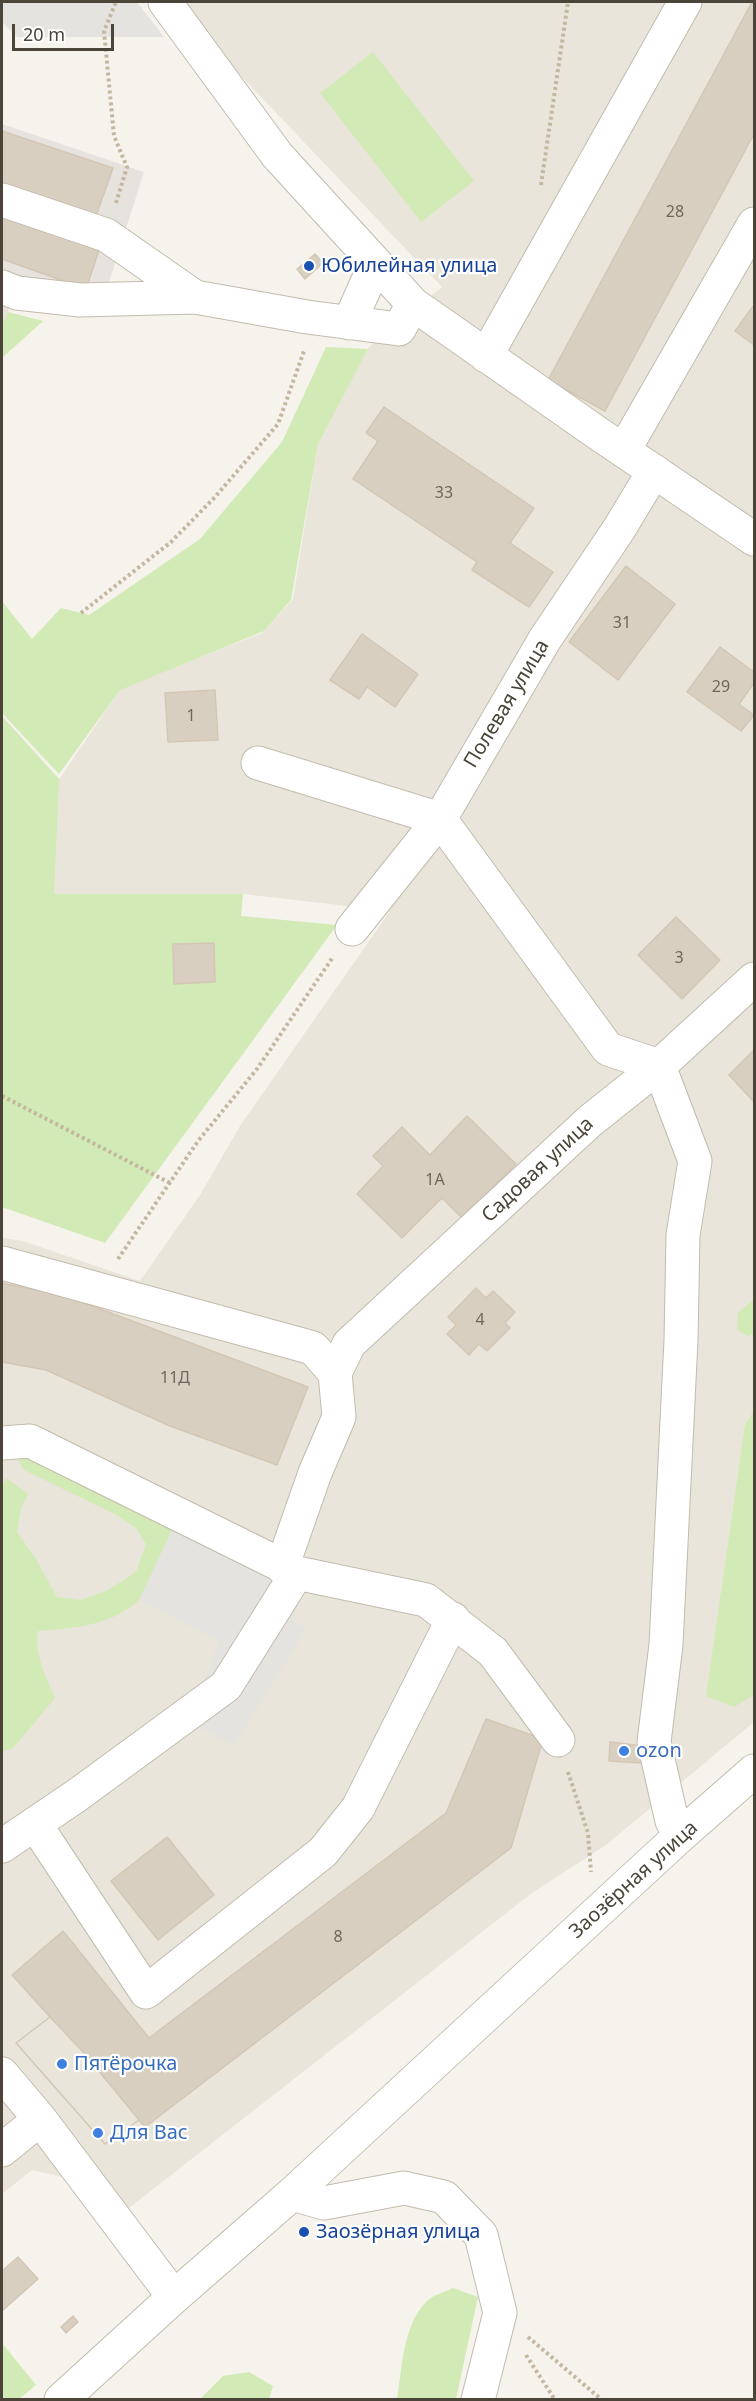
<!DOCTYPE html>
<html>
<head>
<meta charset="utf-8">
<style>
  body { margin:0 }
  #map { position:relative; width:756px; height:2401px; overflow:hidden; background:#f6f3ec; font-family:"Noto Sans",sans-serif }
  canvas { display:block }
  .frame { position:absolute; inset:0; border:3px solid #4b4439; pointer-events:none }
  .scale { position:absolute; left:12px; top:24px; width:102px; height:27px; box-sizing:border-box; border:3px solid #4b4439; border-top:0; padding-left:8px; font-size:18px; line-height:21px; white-space:nowrap; color:#4b4439; -webkit-text-stroke:4px #fff; paint-order:stroke }
</style>
</head>
<body>
<div id="map">
<canvas width="756" height="2401"></canvas>
<div class="frame"></div>
<div class="scale">20 m</div>
</div>
<script>
const ctx = document.querySelector('canvas').getContext('2d');
ctx.lineJoin = 'round';
function fill(path, color) { ctx.fillStyle = color; ctx.fill(path, 'evenodd'); }
function trace(path, color, width, dash) { ctx.strokeStyle = color; ctx.lineWidth = width; ctx.lineCap = dash ? 'butt' : 'round'; ctx.setLineDash(dash || []); ctx.stroke(path); }
function label(font, color, halo, rows, align = 'center') {
  ctx.font = font + ' "Noto Sans",sans-serif'; ctx.lineWidth = 4.5; ctx.setLineDash([]); ctx.textBaseline = 'middle'; ctx.strokeStyle = halo; ctx.fillStyle = color; for (const [text, x, y, turn = 0] of rows) {
    ctx.save(); ctx.translate(x, y); ctx.rotate((+turn || 0) * Math.PI / 180); ctx.textAlign = isNaN(turn) ? turn : align; if (halo) ctx.strokeText(text, 0, 0); ctx.fillText(text, 0, 0); ctx.restore();
  }
}
const residential = new Path2D(`
  M175,2H754V1722L606,1845L532,1893L120,2215L91,2184L32,2170L2,2194V1238L23,1241L140,1281L200,1195L240,1126L390,911L243,894H53L58,781L121,688L262,633L293,599L318,443L368,348L442,287L198,31Z`);
const industrial = new Path2D(`
  M2,124L144,172L99,313L11,304L2,329Z`);
const green = new Path2D(`
  M373,52L474,181L421,222L320,93Z
  M8,312L43,321L2,358V326Z
  M326,347L368,349L318,444L291,600L264,631L120,690L59,774L2,713V601L32,639L61,608L89,615L200,539L282,442Z
  M2,716L59,779L54,894H243L241,916L337,925L105,1243L2,1207Z
  M754,1299V1334L748,1336L737,1330L738,1313Z
  M754,1410V1695L734,1707L706,1696L745,1425Z
  M24,1453L173,1526C167,1540 146,1593 138,1601C111,1626 73,1628 38,1631C34,1654 46,1677 55,1698L13,1748L2,1752V1486L6,1478L28,1494L21,1508L17,1532L36,1559L57,1597L80,1600L108,1590L136,1572L146,1544L136,1528L116,1515L24,1470L17,1458Z
  M453,2288L478,2297L456,2399H397C402,2369 403,2324 427,2301C433,2295 445,2292 453,2288Z
  M2,2343L36,2385L19,2399H2Z
  M249,2372L273,2386L269,2399H200L223,2376Z`);
const parking = new Path2D(`
  M2,2H137L164,37H17L2,22Z
  M180,1513L306,1586L291,1620L306,1629L234,1746L176,1714L203,1683L219,1641L139,1600Z`);
const building = new Path2D(`
  M752,2H754V134L605,411L548,380Z
  M2,131L113,168L96,216L2,184Z
  M2,213L100,247L86,289L2,259Z
  M315,254L323,263L305,279L297,269Z
  M754,305V345L735,331Z
  M384,407L534,508L510,543L553,572L529,607L472,570L477,562L353,479L378,441L366,433Z
  M626,566L675,604L618,680L569,642Z
  M362,634L418,674L395,707L367,687L359,699L330,680Z
  M720,647L754,672V683L739,704L754,715L741,731L687,692Z
  M215,690L218,740L168,742L165,693Z
  M676,917L720,960L682,999L638,955Z
  M214,943L215,982L174,984L173,944Z
  M754,1050V1102L729,1075Z
  M467,1116L516,1164L462,1218L442,1198L402,1238L357,1194L383,1166L373,1156L402,1127L430,1155Z
  M2,1283L63,1295L308,1387L277,1465L170,1426L46,1370L2,1362Z
  M476,1288L486,1298L493,1291L515,1312L505,1323L510,1328L487,1351L479,1344L469,1355L447,1334L456,1325L448,1317Z
  M486,1719L543,1739L511,1848L145,2127L139,2120L105,2144L16,2043L50,2017L12,1975L63,1931L149,2038L446,1813Z
  M610,1742L643,1746L642,1763L609,1761Z
  M167,1837L214,1895L158,1940L111,1881Z
  M50,2017L84,2053L139,2120L105,2144L16,2043Z
  M18,2257L38,2279L2,2311V2271Z
  M73,2316L78,2322L66,2333L61,2327Z`);
const path = new Path2D(`
  M541,185L568,2
  M116,203L127,167L114,136L104,31L116,2
  M81,613L171,542L215,497L278,424L304,351
  M2,1096L170,1183
  M118,1259L198,1141L257,1069L333,957
  M568,1772L588,1833L591,1872
  M528,2337L602,2400
  M526,2355L555,2400`);
const minor = new Path2D(`
  M165,2L277,155L413,304L596,432L754,539
  M2,200L106,235L195,297
  M2,287L17,293L80,300L195,297L307,317L399,329L413,304
  M349,323L375,265
  M486,356L685,2
  M624,450L754,224
  M258,763L440,819L608,1049L659,1066L695,1161L683,1235L681,1340L666,1645L654,1742L672,1821L681,1835
  M352,929L440,819L545,639L619,529L654,471
  M2,1263L313,1348L335,1373L339,1417L315,1473L282,1567
  M335,1373L349,1344L590,1121L659,1066L754,979
  M2,1443L30,1441L297,1573
  M35,1824L146,1992L323,1852L358,1808L453,1619
  M2,1846L76,1796L226,1686L297,1573L426,1600L493,1652L558,1740
  M2,2074L40,2119L174,2297
  M2,2150L40,2119
  M292,2194L324,2203L404,2188L444,2197L481,2235L500,2313L478,2400
  M61,2400L174,2297L292,2194L681,1835L754,1771`);
const markers = [
  [309,266,6,"#1a4fb4"],
  [624,1751,6,"#3f7fe0"],
  [62,2064,6,"#3f7fe0"],
  [98,2133,6,"#3f7fe0"],
  [304,2232,6,"#1a4fb4"]
];
const numberNames = [
  ["28",675,212],
  ["33",444,493],
  ["31",622,623],
  ["29",721,687],
  ["1",191,716],
  ["3",679,958],
  ["1А",435,1180],
  ["4",480,1320],
  ["11Д",175,1378],
  ["8",338,1937]
];
const transitNames = [
  ["Юбилейная улица",321,266],
  ["Заозёрная улица",316,2232]
];
const streetNames = [
  ["Полевая улица",507,704,-59],
  ["Садовая улица",538,1170,-43],
  ["Заозёрная улица",634,1880,-42]
];
const shopNames = [
  ["ozon",636,1751],
  ["Пятёрочка",74,2064],
  ["Для Вас",110,2133]
];
fill(residential, '#eae5da');
fill(industrial, '#e6e2dd');
fill(green, '#d2eab5');
fill(parking, '#e5e3e0');
fill(building, '#d8cfc1');
trace(building, '#d3c7b4', 1.5);
trace(minor, '#c2bbae', 35);
trace(path, '#c4b79f', 4, [3, 3]);
trace(minor, '#fff', 33);
for (const [x, y, r, color] of markers) { const dot = new Path2D(); dot.arc(x, y, r, 0, 2 * Math.PI); ctx.fillStyle = color; ctx.fill(dot); trace(dot, '#fff', 2); }
label('16px', '#6e675b', null, numberNames);
label('20px', '#164399', '#fff', transitNames, 'left');
label('20px', '#4b4439', '#fff', streetNames);
label('20px', '#366cbe', '#fff', shopNames, 'left');
</script>
</body>
</html>
